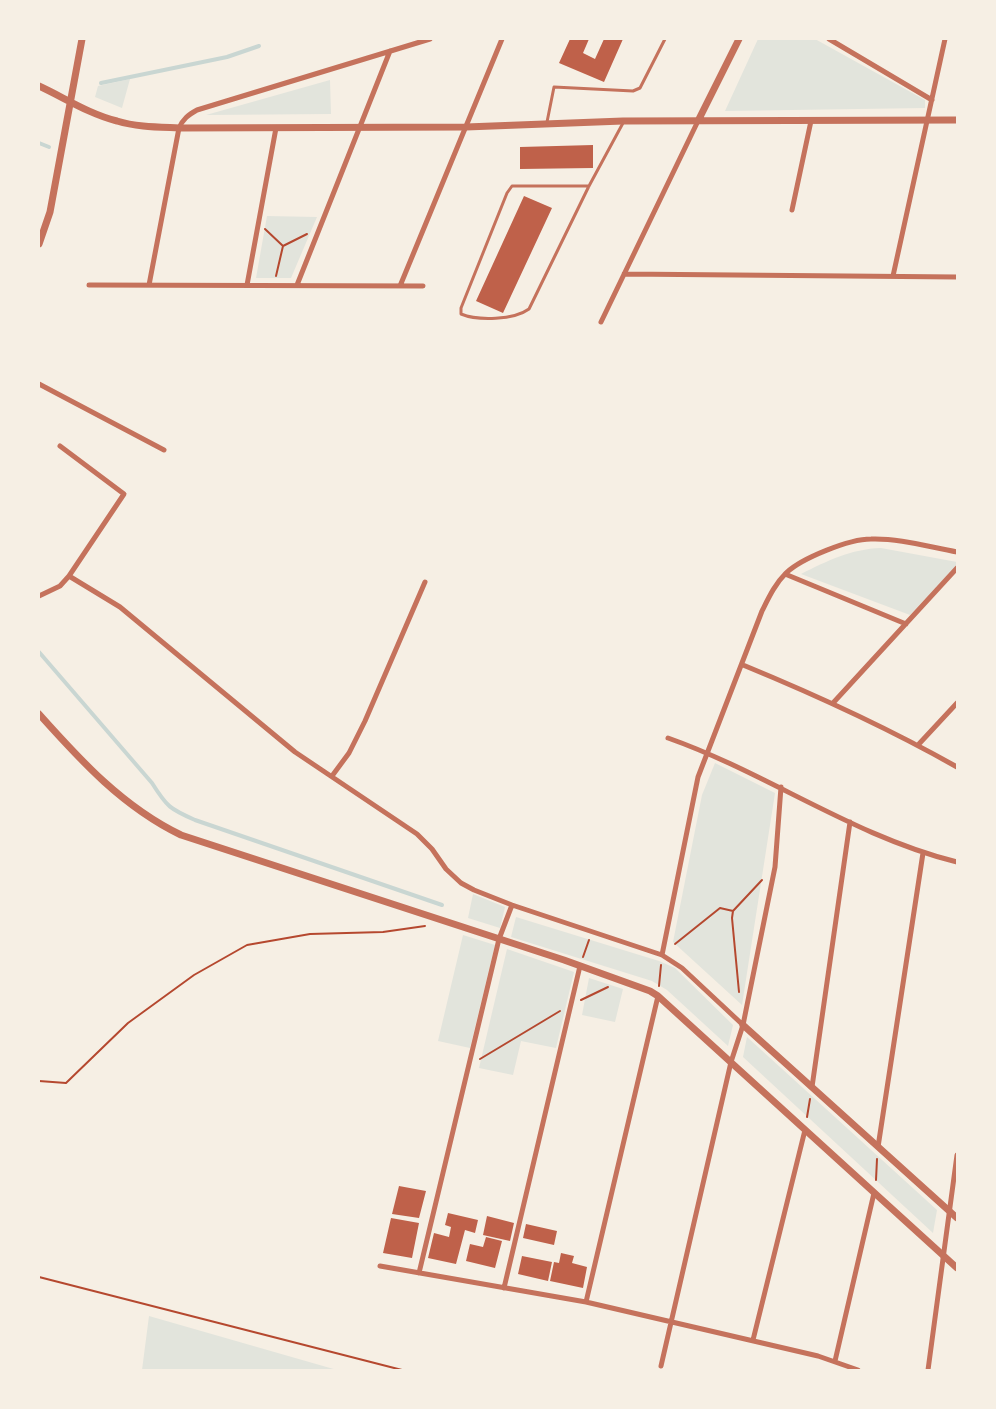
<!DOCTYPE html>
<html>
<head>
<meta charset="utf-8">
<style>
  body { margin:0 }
  #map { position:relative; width:996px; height:1409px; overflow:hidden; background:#f6efe4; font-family:"Open Sans",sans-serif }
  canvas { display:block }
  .frame { position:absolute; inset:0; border:40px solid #f6efe4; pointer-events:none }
</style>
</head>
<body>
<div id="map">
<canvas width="996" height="1409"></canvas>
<div class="frame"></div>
</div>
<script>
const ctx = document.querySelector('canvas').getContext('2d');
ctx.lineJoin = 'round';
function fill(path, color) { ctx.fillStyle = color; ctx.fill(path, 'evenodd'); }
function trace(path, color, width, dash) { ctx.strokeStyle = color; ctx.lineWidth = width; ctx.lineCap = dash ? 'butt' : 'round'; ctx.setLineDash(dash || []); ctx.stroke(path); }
const green = new Path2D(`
  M758,39H815L925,100V108L725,111Z
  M130,79L122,108L95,97L98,86Z
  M330,80L331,114L206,115Z
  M267,216L317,217L291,278H256Z
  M881,548L957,562V565L910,615L801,574C827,561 851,549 881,548Z
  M715,763L775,793L742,1005L673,942L702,795Z
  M473,894L505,907L500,928L468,918Z
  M516,917L659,961L675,968L733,1025L728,1046L667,990L652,981L511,937Z
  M463,935L495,945L470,1048L438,1041Z
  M507,949L574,972L556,1048L521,1041L513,1075L479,1068Z
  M589,978L623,989L615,1022L582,1015Z
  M747,1037L937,1210L933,1233L743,1057Z
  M149,1316L337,1370H142Z`);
const stream = new Path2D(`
  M101,83L227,57L259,46
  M39,143L49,147
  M39,652L152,783C167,807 170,809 195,820L442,905`);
const building = new Path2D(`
  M570,39H589L583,53L595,59L604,39H623L604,82L559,63Z
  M593,145V168L520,169V147Z
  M524,196L552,208L503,313L476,301Z
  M399,1186L426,1191L419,1218L392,1214Z
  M448,1213L478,1220L475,1233L465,1230L456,1264L428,1258L434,1233L449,1237L451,1227L445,1225Z
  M487,1216L514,1223L510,1241L483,1235Z
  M391,1218L419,1223L412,1258L383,1253Z
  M526,1224L557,1231L554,1245L523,1238Z
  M486,1237L502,1241L495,1268L466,1261L470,1244L483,1247Z
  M561,1253L574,1256L572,1263L587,1267L583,1288L550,1281L554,1262L559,1263Z
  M522,1256L552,1262L548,1281L518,1274Z`);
const path = new Path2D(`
  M265,229L283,246
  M276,276L283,246L307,234
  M733,911L732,918L739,992
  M675,944L720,908L733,911L762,880
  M583,957L589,940
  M659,986L661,965
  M581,1000L608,987
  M480,1059L560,1011
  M39,1081L66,1083L128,1023L194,975L247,945L310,934L383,932L425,926
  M807,1117L810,1099
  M876,1180L877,1159
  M39,1277L402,1370`);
const service = new Path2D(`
  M547,122L554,87L633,91L640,88L665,39
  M589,186H512L507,193L461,308V314C478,321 514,320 529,309L589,186L623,123`);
const minor = new Path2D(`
  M829,39L932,100
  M792,210L811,121
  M624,274L957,277
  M893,276L945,39
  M89,285L423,286
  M149,285L179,128C183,119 188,115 197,110L430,39
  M247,285L276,128
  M297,285L390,51
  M400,286L502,39
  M601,322L698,121
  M39,384L164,450
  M785,574L906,624
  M69,576L120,607L295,752L417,834L432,849L446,869L461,883L474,890L512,905L662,955L682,968L743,1025
  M39,596L60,586L69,576L124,494L60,446
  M743,665C816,695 888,728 957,767
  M833,703L957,568
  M668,738C767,773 855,837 957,862
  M918,745L957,703
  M332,776L349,753L365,721L425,582
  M662,955L698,777L762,611C769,597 775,584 786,573C802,558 849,539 871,539C899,538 929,547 957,552
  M812,1087L850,822
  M878,1147L923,853
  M380,1266L586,1302L818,1356L858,1370
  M419,1273L499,939L512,905
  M504,1288L580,966
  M586,1302L658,996
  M753,1340L805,1130
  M835,1361L874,1193
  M661,1366L731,1062L743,1025L775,867L781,787
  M928,1370L957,1155`);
const tertiary = new Path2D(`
  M39,86C65,98 89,114 117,121C137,127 158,127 179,128L466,127L623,121L957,120
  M698,121L739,39
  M39,244L50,212L82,39
  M39,714C81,761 123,807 181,835L564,960L650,991L658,996L957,1268
  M743,1025L957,1218`);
fill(green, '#e2e4dc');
trace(stream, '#c9d6d2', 4);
fill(building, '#bf614a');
trace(path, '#b5482f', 2);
trace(service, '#c5725c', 3);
trace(minor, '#c5725c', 5);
trace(tertiary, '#c5725c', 7);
</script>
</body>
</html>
